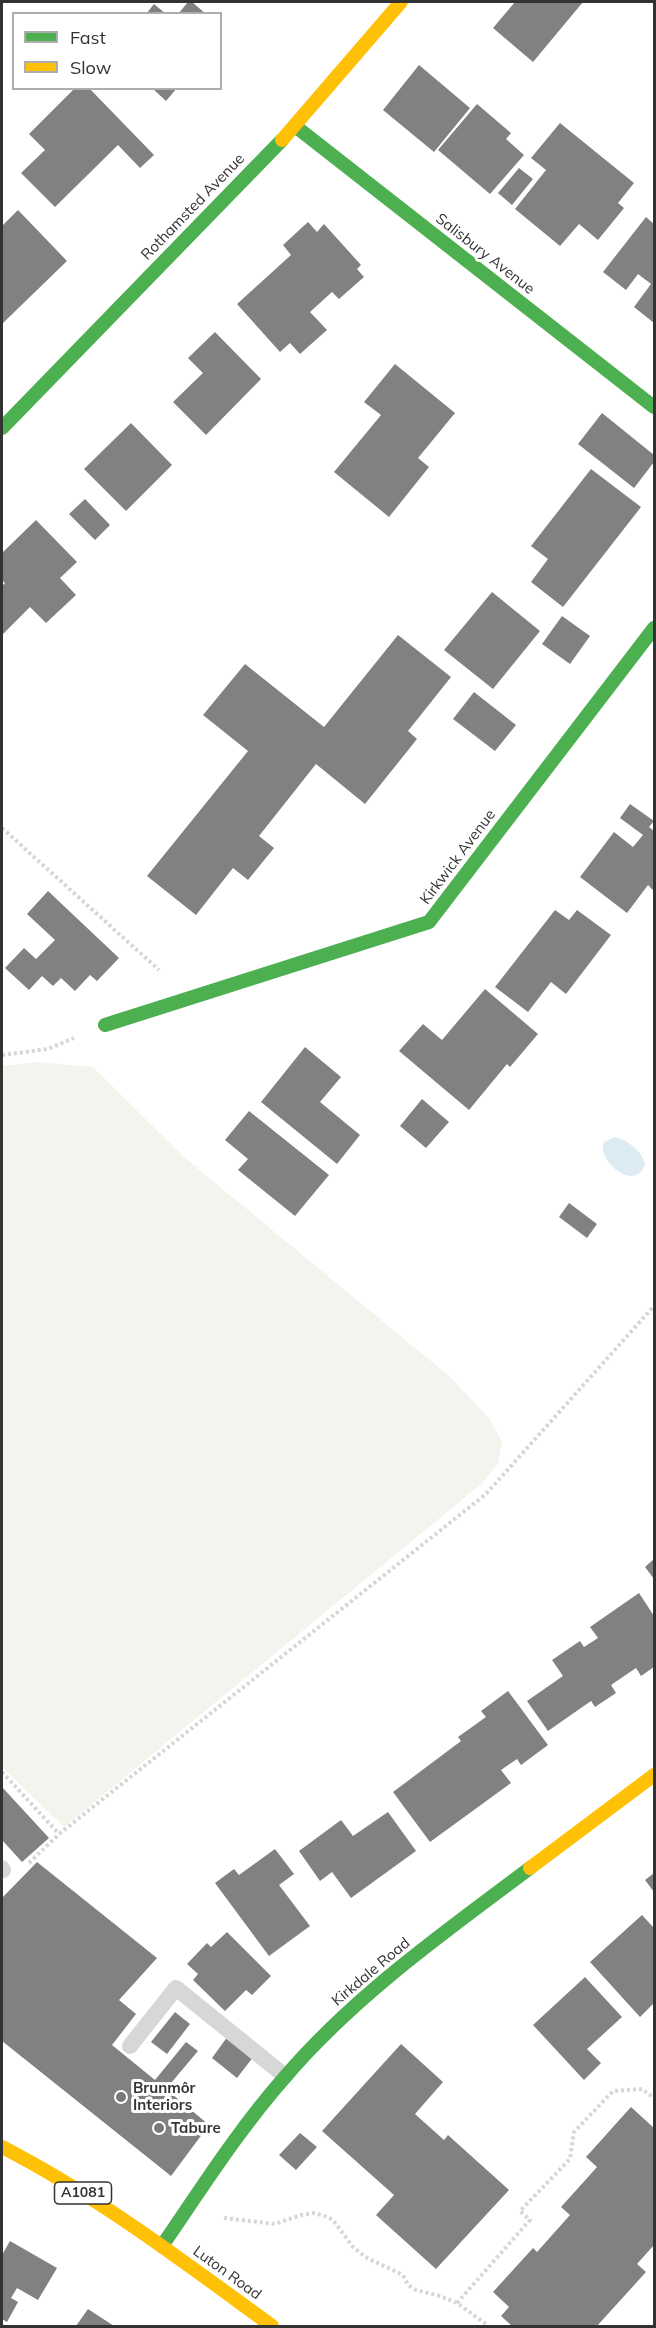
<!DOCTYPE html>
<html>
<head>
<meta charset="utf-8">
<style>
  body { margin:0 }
  #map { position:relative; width:656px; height:2328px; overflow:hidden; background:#fff; font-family:Mulish,sans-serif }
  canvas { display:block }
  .frame { position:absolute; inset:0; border:3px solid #333; pointer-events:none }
  .legend { position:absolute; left:12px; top:12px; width:210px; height:78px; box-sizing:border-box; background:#fff; border:2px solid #adadad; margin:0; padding:8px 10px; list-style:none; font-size:18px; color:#333 }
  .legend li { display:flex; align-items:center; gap:12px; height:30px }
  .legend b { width:30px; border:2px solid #adadad }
</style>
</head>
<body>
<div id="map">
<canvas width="656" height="2328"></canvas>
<div class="frame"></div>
<ul class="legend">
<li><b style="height:8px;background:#4caf50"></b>Fast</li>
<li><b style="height:8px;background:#ffc107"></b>Slow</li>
</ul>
</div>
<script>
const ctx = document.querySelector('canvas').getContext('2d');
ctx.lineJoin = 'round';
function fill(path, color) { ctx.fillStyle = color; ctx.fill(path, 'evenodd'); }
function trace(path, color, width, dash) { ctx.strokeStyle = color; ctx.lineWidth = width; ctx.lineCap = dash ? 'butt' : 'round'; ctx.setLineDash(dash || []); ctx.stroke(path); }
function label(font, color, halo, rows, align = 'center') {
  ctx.font = font + ' Mulish,sans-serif'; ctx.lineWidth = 6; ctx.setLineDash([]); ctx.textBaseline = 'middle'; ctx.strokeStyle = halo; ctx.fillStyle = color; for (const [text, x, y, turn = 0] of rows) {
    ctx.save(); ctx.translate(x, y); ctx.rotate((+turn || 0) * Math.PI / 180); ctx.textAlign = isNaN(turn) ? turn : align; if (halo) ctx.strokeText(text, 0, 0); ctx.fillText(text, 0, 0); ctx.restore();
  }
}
const green = new Path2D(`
  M36,1062L93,1067L185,1158L449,1376L490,1419L502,1442L498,1464L480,1485L64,1827L2,1767V1066Z`);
const water = new Path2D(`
  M615,1137C628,1140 643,1152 645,1165C635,1193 596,1161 604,1142Z`);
const building = new Path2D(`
  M188,2H192L206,14H178Z
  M515,2H583L533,62L493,28Z
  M154,4L166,14H146Z
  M419,65L470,108L434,152L383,110Z
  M75,88H89L154,155L140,168L118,145L55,207L21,173L45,150L29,134Z
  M152,88H177L166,101Z
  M477,104L511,133L506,139L524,155L490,194L438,150Z
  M560,123L634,183L618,203L624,208L598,240L579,224L560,246L515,209L546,170L531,158Z
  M519,168L533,179L512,205L498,193Z
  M18,210L67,261L3,323L2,226Z
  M646,217L654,224V323L634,307L651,284L638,274L626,290L603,272Z
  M308,222L317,232L324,224L361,265L357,269L364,277L339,299L332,292L310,312L327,330L300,354L290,343L280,352L237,304L291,255L283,245Z
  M215,332L261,379L206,435L173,402L203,373L188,358Z
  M395,364L455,413L418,458L429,467L389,517L334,472L381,415L364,402Z
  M602,413L654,455V462L634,488L578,444Z
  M131,423L172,465L126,511L84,469Z
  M591,469L641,507L563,607L531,582L548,559L531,546Z
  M85,499L110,525L95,540L69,514Z
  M36,520L77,562L60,578L76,595L46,623L30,607L3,634L2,632V586L5,583L2,580V553Z
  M492,592L540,631L493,689L444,650Z
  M562,616L590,636L570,664L542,644Z
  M398,635L451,677L408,731L417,739L365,804L316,764L259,836L274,848L248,880L233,868L196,915L147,876L248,751L203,715L245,664L324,727Z
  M474,692L516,725L495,751L453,719Z
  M630,804L654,821L649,827L654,831V891L648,885L627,913L580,877L614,832L633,847L643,835L620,818Z
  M48,891L119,958L97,981L90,975L75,991L61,978L53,986L42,976L29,990L5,968L24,948L36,959L55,940L27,914Z
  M555,910L569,920L577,910L611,935L566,994L551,982L528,1012L495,987Z
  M485,989L538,1034L510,1067L507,1064L469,1110L399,1051L423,1024L442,1040Z
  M305,1047L341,1077L320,1102L360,1135L337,1164L261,1102Z
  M422,1099L449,1122L426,1148L400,1126Z
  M249,1111L329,1175L295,1216L238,1170L248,1159L225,1140Z
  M569,1203L597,1224L587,1238L559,1217Z
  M654,1559V1579L645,1567Z
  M639,1593L654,1616V1667L641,1676L636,1668L611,1685L616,1693L595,1707L591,1701L548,1731L527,1701L563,1676L552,1660L580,1641L584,1647L598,1638L590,1627Z
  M508,1691L548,1745L521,1765L517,1759L501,1770L511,1783L430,1842L393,1792L461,1741L458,1737L486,1717L481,1711Z
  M2,1787L49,1838L22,1862L2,1840Z
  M388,1812L416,1851L351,1898L332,1872L320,1881L299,1851L341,1820L353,1836Z
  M275,1849L294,1874L279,1885L310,1926L269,1956L215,1883L234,1869L239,1875Z
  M37,1862L157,1958L119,2000L136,2014L112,2045L155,2080L186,2042L198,2051L166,2089L209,2125L171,2176L2,2041V1898Z
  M654,1873V1892L645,1880Z
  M642,1915L654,1928V2003L640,2017L590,1962Z
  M227,1932L271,1976L252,1995L246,1990L225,2011L193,1980L198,1974L187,1964L207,1943L211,1947Z
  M585,1977L622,2017L587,2049L601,2063L584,2080L533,2025Z
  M175,2012L190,2024L167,2054L151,2042Z
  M228,2036L254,2056L237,2078L212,2058Z
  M401,2044L443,2082L415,2114L444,2140L448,2135L509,2190L436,2269L376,2215L394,2195L322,2131Z
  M631,2107L654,2128V2245L637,2264L646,2272L597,2326H512L501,2316L509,2307L493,2292L533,2248L537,2252L570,2215L561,2207L597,2167L586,2157Z
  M300,2133L317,2147L296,2170L279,2155Z
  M10,2241L57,2268L38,2300L17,2288L11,2298L18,2302L7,2322L2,2319V2255Z
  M88,2309L114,2326H76Z`);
const path = new Path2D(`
  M2,828L159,970
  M2,1055L48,1049L74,1038
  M2,1772L59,1834
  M29,1863L59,1834L486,1494L654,1306
  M224,2218L275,2224L301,2215L314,2213L325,2216L333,2220L353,2247L367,2258L403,2275L408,2285L416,2290L440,2296L457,2303L489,2326
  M457,2303L530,2220L520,2211L570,2159L574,2132L613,2091L642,2089L654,2098`);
const lane = new Path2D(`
  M2,1868L3,1870
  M130,2046L176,1988L285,2076`);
const fast = new Path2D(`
  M295,126L654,407
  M2,428L282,140
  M105,1025L429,922L654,628
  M162,2246C201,2189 239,2129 285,2077C355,1995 445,1932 530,1868`);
const slow = new Path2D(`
  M282,140L401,2
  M530,1868L654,1775
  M2,2147C99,2197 184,2262 272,2326`);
const markers = [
  [121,2097,6,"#7a7a7a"],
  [159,2128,6,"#7a7a7a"]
];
const shields = [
  [83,2193,57]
];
const shieldNames = [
  ["A1081",83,2193]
];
const streetNames = [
  ["Rothamsted Avenue",193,207,-46],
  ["Salisbury Avenue",485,254,38],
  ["Kirkwick Avenue",458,857,-53],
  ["Kirkdale Road",371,1972,-40],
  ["Luton Road",227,2273,36]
];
const poiNames = [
  ["Brunmôr",133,2088],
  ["Interiors",133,2105],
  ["Tabure",171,2128]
];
fill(green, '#f1f5ed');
fill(water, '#ddebf3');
fill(building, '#818181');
trace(path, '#d6d6d6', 4, [3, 3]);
trace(lane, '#d7d7d7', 16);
trace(fast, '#4caf50', 14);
trace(slow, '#ffc107', 14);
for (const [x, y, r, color] of markers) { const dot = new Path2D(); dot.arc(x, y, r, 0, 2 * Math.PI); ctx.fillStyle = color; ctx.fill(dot); trace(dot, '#fff', 2); }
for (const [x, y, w] of shields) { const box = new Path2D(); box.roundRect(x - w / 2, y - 11, w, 22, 4.5); ctx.fillStyle = '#fff'; ctx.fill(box); trace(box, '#333', 1.5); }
label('bold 14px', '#333', null, shieldNames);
label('15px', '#333', '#fff', streetNames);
label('bold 15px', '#333', '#fff', poiNames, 'left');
</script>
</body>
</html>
